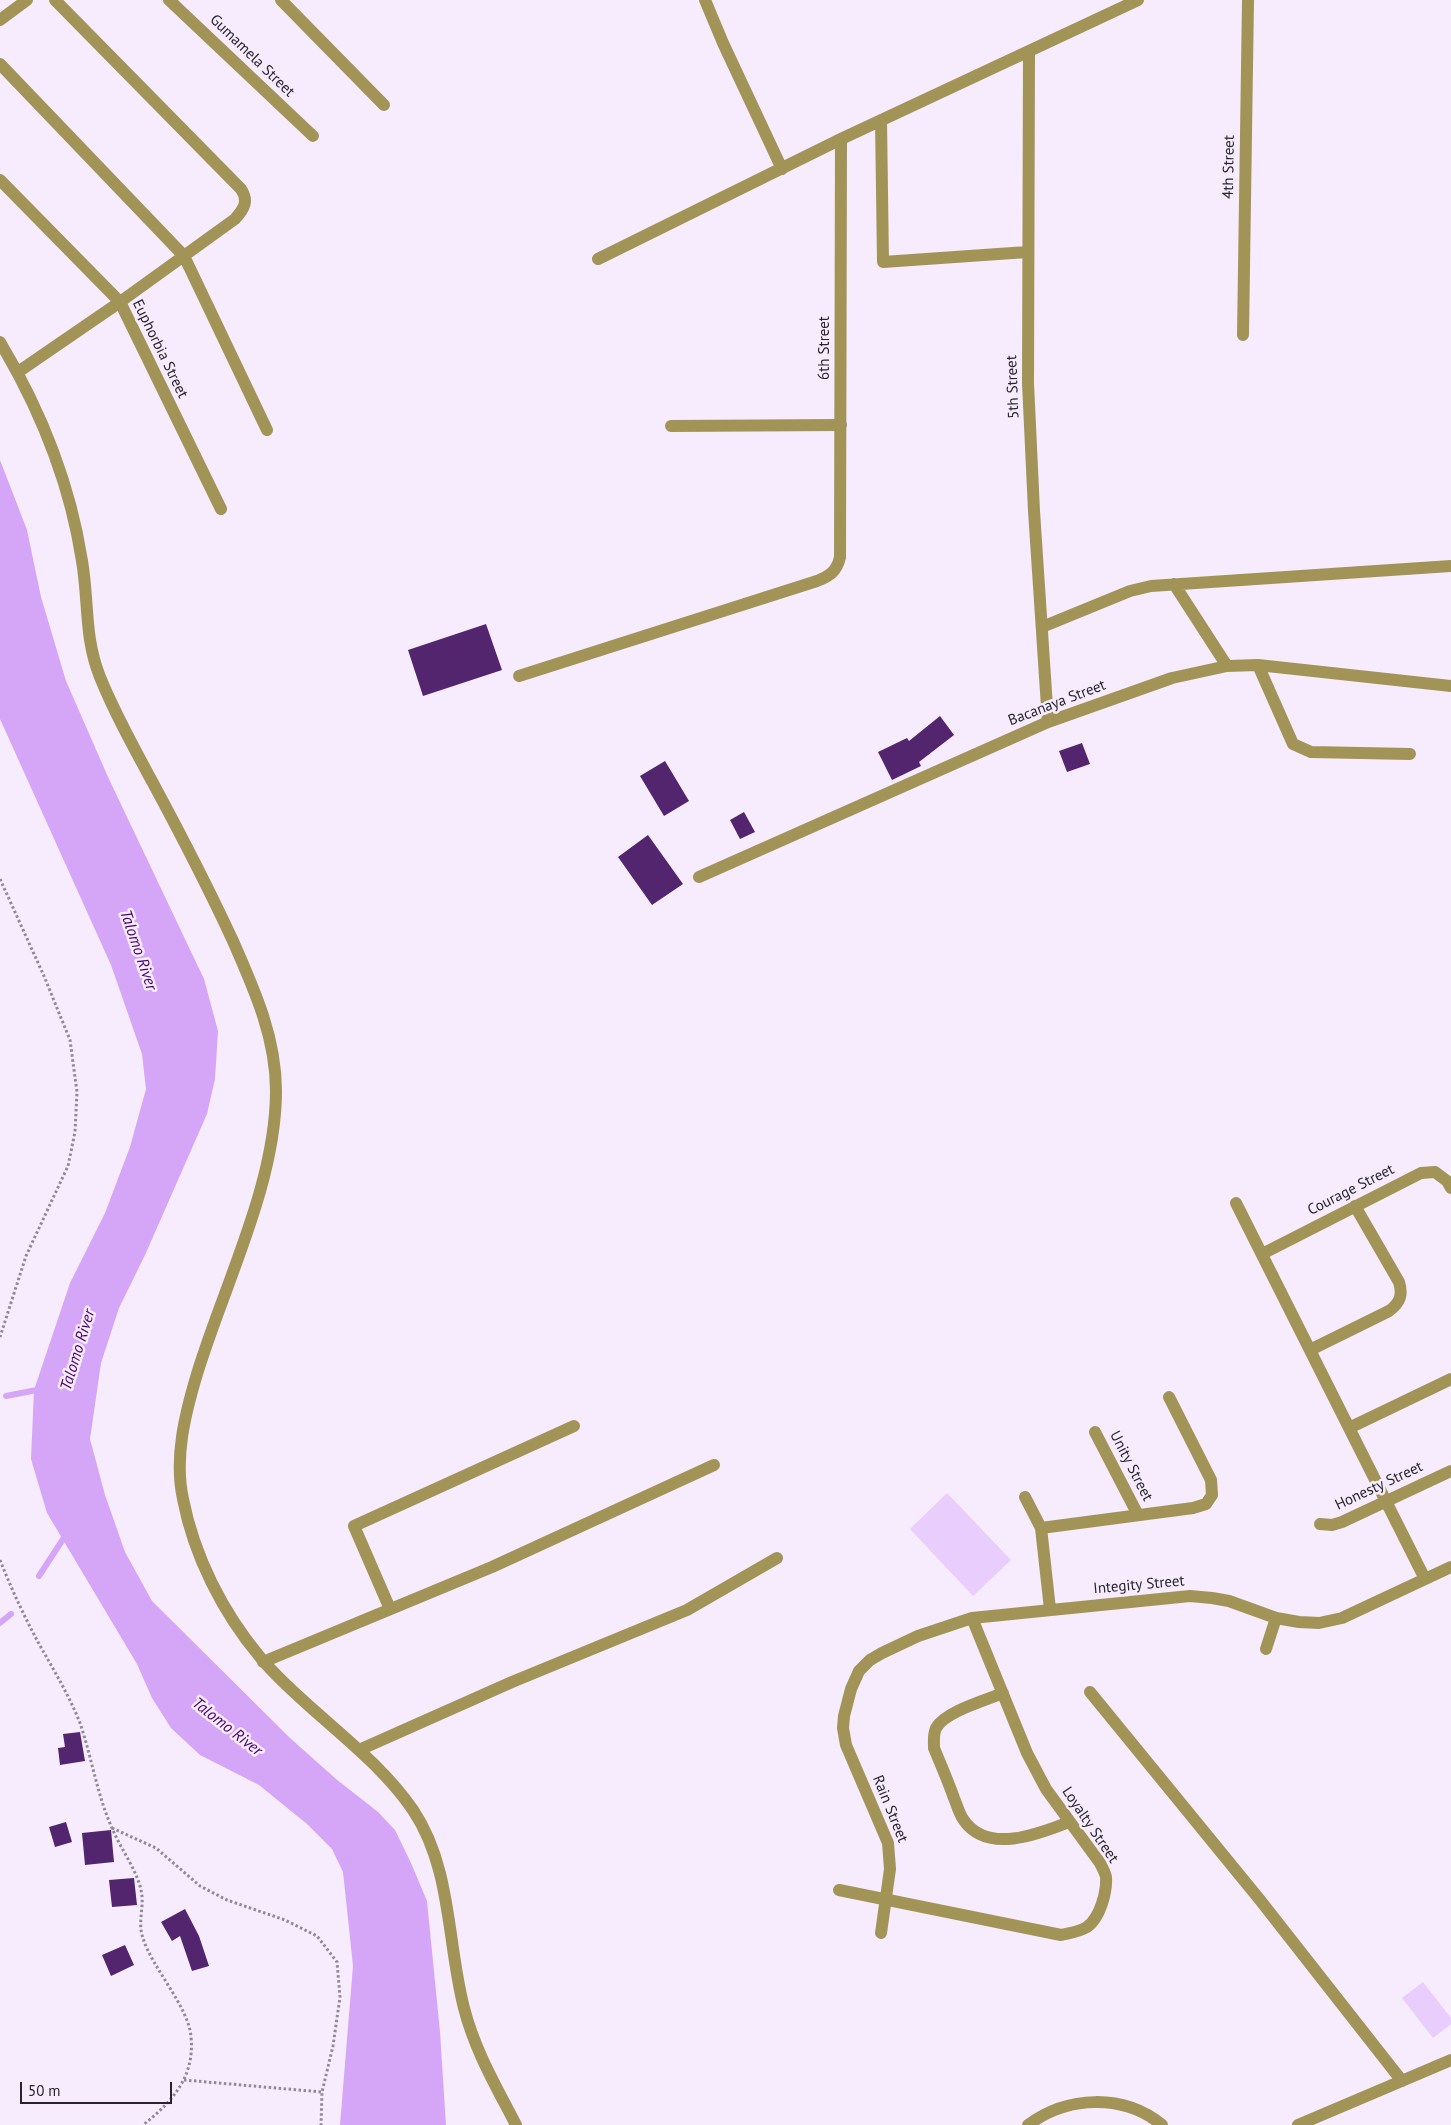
<!DOCTYPE html>
<html>
<head>
<meta charset="utf-8">
<style>
  body { margin:0 }
  #map { position:relative; width:1451px; height:2125px; overflow:hidden; background:#f6ecfe; font-family:"PT Sans",sans-serif }
  canvas { display:block }
  .scale { position:absolute; left:20px; top:2082px; width:152px; height:22px; box-sizing:border-box; border:2px solid #29242c; border-top:0; padding-left:6px; font-size:15px; line-height:18px; white-space:nowrap; color:#29242c; -webkit-text-stroke:4px #f6ecfe; paint-order:stroke }
</style>
</head>
<body>
<div id="map">
<canvas width="1451" height="2125"></canvas>
<div class="scale">50 m</div>
</div>
<script>
const ctx = document.querySelector('canvas').getContext('2d');
ctx.lineJoin = 'round';
function fill(path, color) { ctx.fillStyle = color; ctx.fill(path, 'evenodd'); }
function trace(path, color, width, dash) { ctx.strokeStyle = color; ctx.lineWidth = width; ctx.lineCap = dash ? 'butt' : 'round'; ctx.setLineDash(dash || []); ctx.stroke(path); }
function label(font, color, halo, rows, align = 'center') {
  ctx.font = font + ' "PT Sans",sans-serif'; ctx.lineWidth = 5; ctx.setLineDash([]); ctx.textBaseline = 'middle'; ctx.strokeStyle = halo; ctx.fillStyle = color; for (const [text, x, y, turn = 0] of rows) {
    ctx.save(); ctx.translate(x, y); ctx.rotate((+turn || 0) * Math.PI / 180); ctx.textAlign = isNaN(turn) ? turn : align; if (halo) ctx.strokeText(text, 0, 0); ctx.fillText(text, 0, 0); ctx.restore();
  }
}
const green = new Path2D(`
  M947,1493L1011,1560L973,1596L910,1529Z
  M1423,1982L1451,2018V2024L1433,2038L1402,1998Z`);
const water = new Path2D(`
  M0,460L27,530L41,597L66,681L108,777L204,979L218,1031L215,1079L207,1114L145,1255L119,1308L101,1363L90,1439L105,1495L125,1552L152,1601L290,1738L336,1779L378,1812L395,1830L411,1863L427,1901L440,2032L446,2125H340L353,1966L343,1872L332,1849L307,1824L259,1785L200,1755L171,1728L152,1698L137,1664L47,1513L31,1459L34,1390L70,1283L105,1213L130,1147L146,1089L142,1054L111,965L0,719Z`);
const stream = new Path2D(`
  M6,1396L42,1389
  M39,1576L67,1533
  M0,1623L11,1614`);
const building = new Path2D(`
  M486,624L502,670L423,696L408,650Z
  M940,716L954,735L919,762L921,766L892,780L878,752L907,738L909,741Z
  M1082,743L1090,764L1067,772L1059,751Z
  M665,761L689,801L664,816L640,776Z
  M744,812L755,832L740,839L730,820Z
  M648,835L683,884L652,905L618,857Z
  M80,1732L85,1761L60,1765L58,1748L65,1747L63,1734Z
  M66,1822L72,1842L55,1847L49,1827Z
  M111,1830L114,1862L85,1865L82,1833Z
  M134,1878L137,1905L112,1907L109,1880Z
  M185,1909L199,1936L209,1966L192,1971L180,1936L172,1941L161,1922Z
  M125,1945L134,1965L111,1976L102,1955Z`);
const path = new Path2D(`
  M0,879L44,976L70,1040L77,1092L75,1132L68,1166L26,1256L0,1337
  M0,1560C11,1588 24,1616 38,1642C53,1669 69,1695 80,1723C92,1758 97,1795 112,1828C120,1848 137,1870 141,1890C145,1906 137,1922 143,1938C152,1968 189,2007 191,2037C195,2077 172,2102 143,2125
  M112,1828L156,1848L200,1886L227,1900L285,1920L317,1936L337,1962L340,1997L333,2046L322,2092L321,2125
  M184,2080L322,2092`);
const lane = new Path2D(`
  M671,426L841,425
  M519,676L817,581C830,576 837,571 840,557`);
const street = new Path2D(`
  M169,0L313,136
  M281,0L384,105
  M705,0L723,43L782,169
  M0,20L27,0
  M1029,51L1028,383L1034,511L1048,722
  M0,64L184,256L267,430
  M881,120L883,262L1027,252
  M0,180L120,302L221,509
  M598,259L841,139L1138,0
  M1243,335L1248,0
  M0,342C40,409 70,483 82,561C89,602 84,637 100,677C115,714 134,748 153,783C181,835 208,887 233,941C254,989 276,1037 276,1091C276,1184 224,1285 197,1374C185,1414 174,1458 183,1499C194,1556 223,1613 260,1657C276,1677 297,1695 316,1712C350,1742 387,1772 413,1810C452,1868 447,1943 464,2008C475,2051 496,2086 516,2125
  M18,372L120,302L235,219C244,209 249,201 241,189L55,0
  M840,557L841,139
  M1174,584L1227,666
  M1042,627L1130,591L1151,586L1451,566
  M1258,665L1293,744L1311,752L1410,754
  M699,877L1048,722L1172,678L1227,666L1258,665L1451,686
  M1236,1203L1425,1579
  M1262,1254L1421,1173L1435,1172L1447,1181L1451,1188
  M1310,1350L1389,1311C1400,1303 1403,1295 1399,1282L1355,1206
  M1349,1428L1451,1379
  M1095,1432L1138,1515
  M1025,1497L1041,1528L1050,1609
  M1320,1524L1332,1525L1342,1522L1451,1471
  M1041,1528L1193,1508L1206,1504L1212,1495L1211,1480L1169,1397
  M390,1609L354,1526L574,1426
  M1266,1649L1276,1618
  M263,1662L492,1567L714,1465
  M1090,1692L1260,1900L1402,2081
  M1003,1693C986,1700 944,1712 936,1728C933,1735 934,1741 934,1748C941,1765 948,1781 954,1798C957,1805 959,1813 963,1819C986,1855 1039,1834 1069,1822
  M359,1750L512,1682L687,1610L777,1558
  M839,1890L1061,1935C1070,1933 1079,1932 1087,1927C1100,1918 1107,1892 1106,1877C1105,1872 1102,1867 1100,1863L1046,1789L1027,1753L972,1618
  M881,1933L890,1869L888,1843L846,1745L843,1728L844,1716L851,1689L859,1671L870,1660L882,1653L918,1636L972,1618L1190,1596L1212,1598L1229,1601L1276,1618L1299,1622L1319,1623L1342,1618L1451,1567
  M1028,2125C1067,2096 1123,2093 1162,2125
  M1298,2125L1451,2060`);
const streetNames = [
  ["Gumamela Street",252,56,44],
  ["4th Street",1229,167,-89],
  ["6th Street",825,348,-90],
  ["Euphorbia Street",160,349,64],
  ["5th Street",1013,387,-92],
  ["Bacanaya Street",1057,703,-21],
  ["Courage Street",1351,1190,-27],
  ["Unity Street",1131,1466,63],
  ["Honesty Street",1379,1486,-25],
  ["Integity Street",1139,1585,-5],
  ["Rain Street",890,1809,68],
  ["Loyalty Street",1090,1825,56]
];
const waterNames = [
  ["Talomo River",138,950,71],
  ["Talomo River",78,1350,-73],
  ["Talomo River",227,1727,38]
];
fill(green, '#e8cdfd');
fill(water, '#d5a5f8');
trace(stream, '#d5a5f8', 6);
fill(building, '#52256e');
trace(path, '#918997', 3, [2.5, 2.5]);
trace(lane, '#a29456', 12);
trace(street, '#a29456', 12);
label('15px', '#29242c', '#f6ecfe', streetNames);
label('italic 16px', '#49026a', '#f6ecfe', waterNames);
</script>
</body>
</html>
